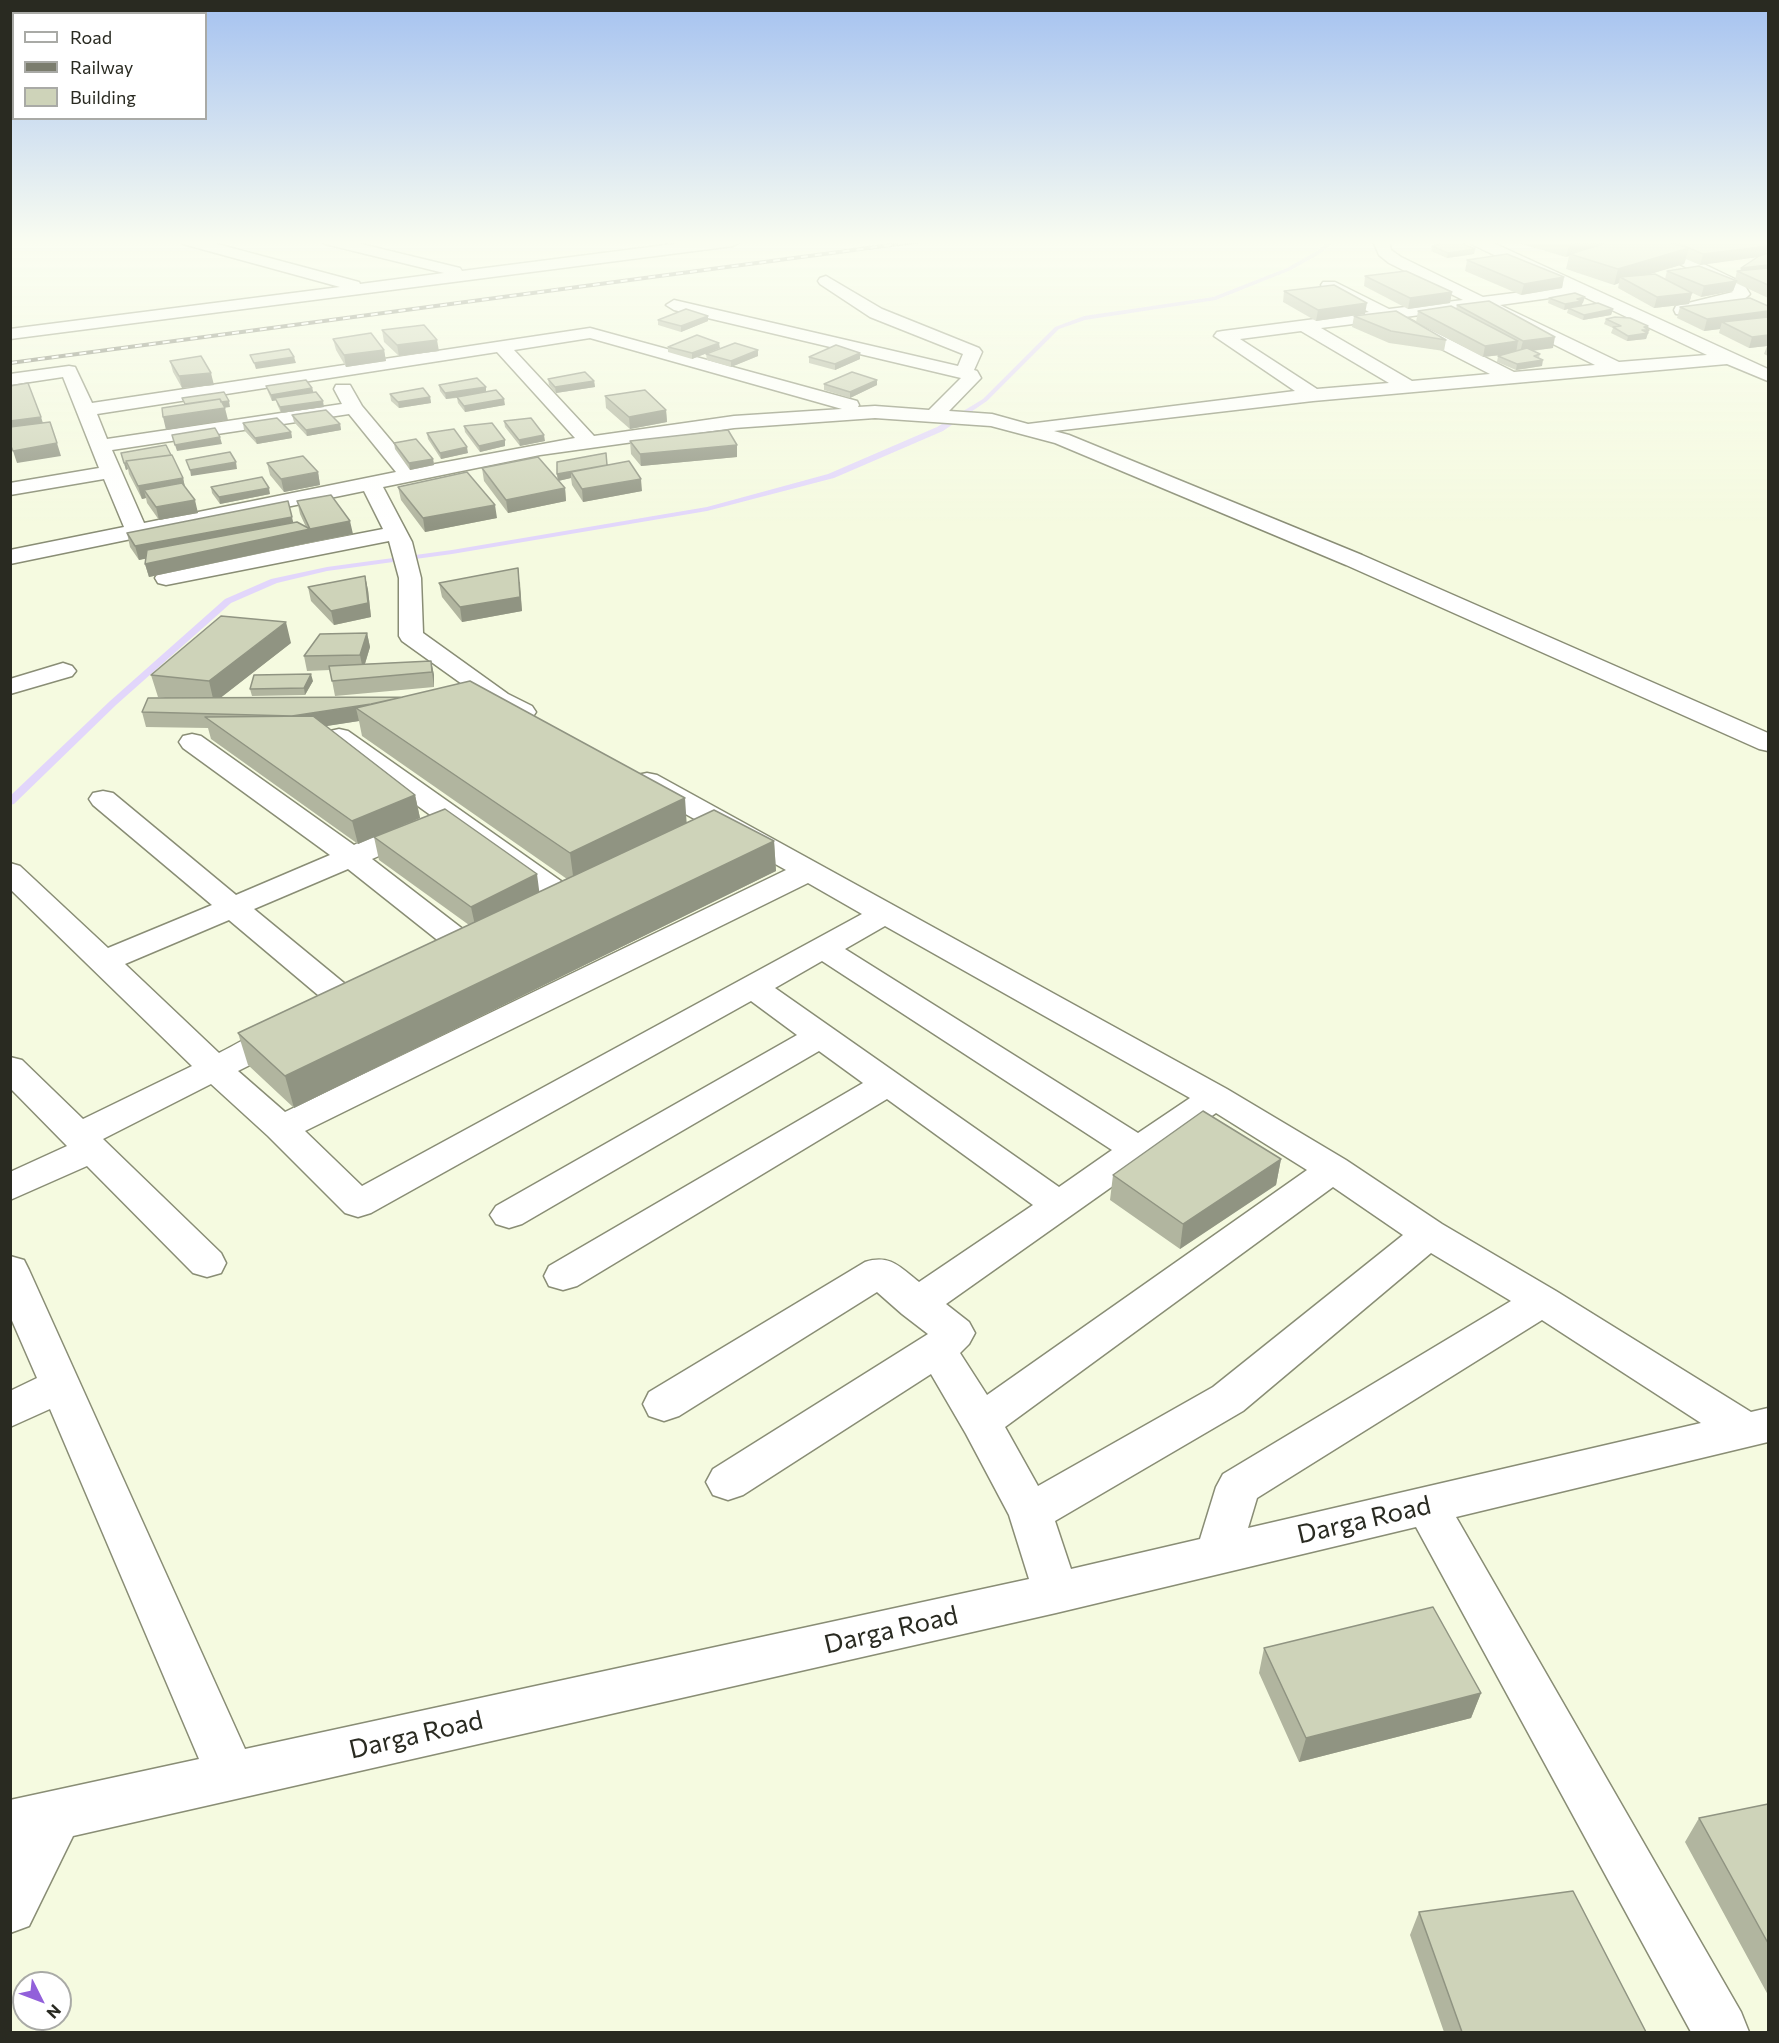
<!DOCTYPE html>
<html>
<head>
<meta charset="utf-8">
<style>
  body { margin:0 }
  #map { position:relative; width:1779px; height:2043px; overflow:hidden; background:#f5fae0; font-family:Commissioner,sans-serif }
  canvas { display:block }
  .frame { position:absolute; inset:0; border:12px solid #292a21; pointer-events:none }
  .legend { position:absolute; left:12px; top:12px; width:195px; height:108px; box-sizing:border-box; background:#fff; border:2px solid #a9aaa6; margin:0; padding:8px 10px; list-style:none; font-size:18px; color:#292a21 }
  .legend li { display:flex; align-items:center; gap:12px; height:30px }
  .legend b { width:30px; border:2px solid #a9aaa6 }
  .north { position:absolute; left:12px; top:1971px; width:60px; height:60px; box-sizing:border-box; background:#fff; border:2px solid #a9aaa6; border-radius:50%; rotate:132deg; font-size:16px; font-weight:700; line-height:24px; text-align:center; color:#292a21 }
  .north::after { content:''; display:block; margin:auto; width:21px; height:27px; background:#9260da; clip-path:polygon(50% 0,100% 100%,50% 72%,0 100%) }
</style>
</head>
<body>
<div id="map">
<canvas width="1779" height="2043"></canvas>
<div class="frame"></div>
<ul class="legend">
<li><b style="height:8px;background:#fff"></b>Road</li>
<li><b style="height:8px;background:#7b7d6e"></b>Railway</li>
<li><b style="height:16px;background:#ced3b9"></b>Building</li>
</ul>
<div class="north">N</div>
</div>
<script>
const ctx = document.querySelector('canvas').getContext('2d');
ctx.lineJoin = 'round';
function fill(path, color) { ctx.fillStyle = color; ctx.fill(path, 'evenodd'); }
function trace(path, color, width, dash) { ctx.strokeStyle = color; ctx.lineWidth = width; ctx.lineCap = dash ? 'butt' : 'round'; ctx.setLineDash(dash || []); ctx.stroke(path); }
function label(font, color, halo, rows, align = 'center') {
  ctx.font = font + ' Commissioner,sans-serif'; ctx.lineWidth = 4.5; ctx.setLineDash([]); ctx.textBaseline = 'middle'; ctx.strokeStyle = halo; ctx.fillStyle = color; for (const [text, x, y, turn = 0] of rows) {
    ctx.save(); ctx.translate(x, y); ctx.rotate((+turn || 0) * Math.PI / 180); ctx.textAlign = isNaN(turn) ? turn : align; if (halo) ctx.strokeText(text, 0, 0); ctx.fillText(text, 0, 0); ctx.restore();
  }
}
const stream = new Path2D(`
  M1329,241H1335L1321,253L1291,270L1216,300L1085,320L1059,329L987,401L943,431L834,478L707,511L452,554L327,571L277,583L231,603L116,705L14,804L10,805V796L110,701L225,599L271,579L327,567L452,550L707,507L828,474L937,427L983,399L1055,327L1084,316L1213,297L1287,268L1317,251Z`);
const minor = new Path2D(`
  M180,241H206L359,282L360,284L444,273L325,244L322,241H349L460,268L462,271L697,241H741L733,246L10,339V329L340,287L183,244Z
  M1373,241H1389L1391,250L1401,257L1483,297L1562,287L1471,244L1468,241H1489L1768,369V381L1727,364L1313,401L1054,431L1069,435L1362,555L1768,733V751L1759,749L1346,565L1055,443L991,426L875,418L734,428L540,455L383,487L412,542L421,578L423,633L508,694L532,706L536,712L532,718L523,720L514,718L490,704L402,641L399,636V578L389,541L166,585L158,583L155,578L158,573L166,571L383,529L364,491L10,564V550L124,527L104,479L10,495V483L99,468L63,377L10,385V374L69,366L75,367L92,403L590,328L857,401L859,405L858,407L875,406L929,410L961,378L674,310L666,305L674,300L958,366L963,354L870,317L820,284L818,281L820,278L826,276L882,309L979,348L982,352L974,370L977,371L981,378L949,411L992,414L1028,424L1295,391L1214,336L1217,332L1223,331L1369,312L1323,288L1321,285L1323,282H1335L1389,309L1463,300L1389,263L1379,255ZM1578,294L1707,355L1619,362L1500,305ZM1479,307L1595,365L1514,372L1405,317ZM1385,320L1490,374L1412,381L1321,328ZM1301,331L1389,383L1317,389L1240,339ZM590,338L842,409L734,416L594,436L514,350ZM497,352L575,438L414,468L362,406L350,385H336L334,389L342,404L107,439L97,414ZM349,414L396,472L144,523L112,450Z
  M1636,241H1656L1743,283L1750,294C1740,307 1699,311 1682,315L1676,314L1674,310L1676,306L1733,292Z
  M63,663L72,666L76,671L72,676L10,694V679Z
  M339,729L348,731L578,893L582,899L578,905L567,908L556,905L330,743L326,737L330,731Z
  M192,734L201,736L354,845C375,836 404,817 427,823L431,829L427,835L372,859L477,940L482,947L477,954L466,956L455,954L348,869L254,909L361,997L365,1004L361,1011L349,1014L337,1011L229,920L125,964L219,1053C242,1042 270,1021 296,1028L301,1035L296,1042L238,1071L285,1112L786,870L637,787L633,781L637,775L647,773L657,775L1227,1089L1346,1160L1442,1224L1556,1291L1751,1412L1768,1408V1442L1456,1517L1741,2012L1749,2032H1691L1416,1527L1056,1613L73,1836L29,1926L10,1933V1800L199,1759L50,1409L10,1427V1391L37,1378L10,1316V1256L24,1260L29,1270L245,1749L1029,1579L1009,1515L966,1434L931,1374L743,1495L728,1500L713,1495L706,1482L713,1469L928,1334L902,1314L877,1292L679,1416L664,1421L649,1416L643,1404L649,1392L865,1262C890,1254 900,1267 919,1282L1033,1205L887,1099L577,1286L563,1290L549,1286L544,1276L549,1266L863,1083L819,1051L522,1224L509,1228L496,1224L490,1215L496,1206L797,1035L751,1001L371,1213L358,1217L345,1213L268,1136L211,1084L103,1139L221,1253L226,1263L221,1273L207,1277L193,1273L87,1166L10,1200V1172L67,1146L10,1088V1057L22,1060L83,1119L192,1066L10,889V863L20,866L108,948L212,905L93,805L89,799L93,793L103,791L113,793L236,895L330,855L183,748L179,742L183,736ZM808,883L862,914L362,1186L305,1131ZM885,926L1190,1098L1138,1133L845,949ZM822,961L1112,1150L1059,1187L775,988ZM1216,1113L1307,1170L987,1395L960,1353L969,1344L975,1333L969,1322L946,1304ZM1333,1187L1403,1235L1213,1387L1038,1486L1005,1427ZM1431,1253L1511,1301L1223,1474L1216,1487L1200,1539L1071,1569L1055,1521L1243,1411ZM1542,1320L1701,1423L1248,1528L1257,1498Z`);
const rail = new Path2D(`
  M10,363L921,241`);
const wall = new Path2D(`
  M1441,241L1474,254L1447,258L1431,251L1432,246L1438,245V243H1441Z
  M1522,241H1758L1768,246L1766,254L1768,253V298L1736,283L1733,291L1701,297L1686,290L1692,293L1689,304L1654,308L1618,288L1619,283L1614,285L1566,269L1569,256L1566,257L1521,244ZM1758,257L1741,271H1737L1735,280L1667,271L1665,279L1646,275L1684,264L1686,259L1700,265Z
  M1467,260L1564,277L1562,288L1521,295L1465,271Z
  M1365,276L1452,292L1450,303L1408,309L1364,286Z
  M1284,291L1365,314L1316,321L1283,302Z
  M1585,297L1583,303H1582L1581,305L1613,309L1611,315L1583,320L1567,313L1568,309L1564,310L1548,303L1549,298Z
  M1457,305L1553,348L1533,351L1540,354L1539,358L1542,366L1516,370L1497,362L1498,356L1502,355L1483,357L1416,322L1418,311L1456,309Z
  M1768,306V356L1764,354L1767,346L1749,348L1719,333L1720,329L1704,331L1677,318L1680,307Z
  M1354,316L1446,340L1444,351L1389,343L1352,327Z
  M1606,319L1649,330L1646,339L1627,341L1611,333L1613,328L1604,324Z
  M658,320L708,321L681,332L658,325Z
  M382,330L439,351L399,356L384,342Z
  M333,339L384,350L386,361L346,367L336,350Z
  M668,347L720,348L692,359L668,352Z
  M758,350V356L731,367L707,360L706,354Z
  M860,353V359L835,370L809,363V357Z
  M170,361L214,385L182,388L173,372Z
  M548,379L594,381L595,387L556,393L549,385Z
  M877,380V385L850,398L824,390V384Z
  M439,385L486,392L505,405L465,412L458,403L457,398L446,399L440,391Z
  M266,386L312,388L313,392L324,407L281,413L277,404L276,400L272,401L268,392Z
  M390,394L430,397L431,403L399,408L391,401Z
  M605,396L666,410L667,422L630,429L606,408Z
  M292,415L340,424L341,430L307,436L294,422Z
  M504,421L545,441L520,446L505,427Z
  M243,423L291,432L292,438L257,444L244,430Z
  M464,426L505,440V446L480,452L465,432Z
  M427,433L468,453L441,459L428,439Z
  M630,441L737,445V457L641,466L631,454Z
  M394,443L433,459L434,465L410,470L395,449Z
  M121,453L183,478L185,488L198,513L159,520L147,503L146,498L142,499L129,474L128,469L126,470Z
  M267,463L318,472L320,485L284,492L270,475Z
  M608,465L642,491L583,502L572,485L571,478L558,481L565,488L566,501L508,513L484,481L482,468L558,480L557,474Z
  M211,487L270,494L220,504L212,493Z
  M398,487L497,518L425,532L401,500Z
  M297,501L353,534L149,577L145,564L146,558L139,560L130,547L127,533L294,523L306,527L300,514Z
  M365,576L368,590L371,617L334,625L311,601L308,587Z
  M520,582L522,611L462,622L442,597L439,583Z
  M367,633L370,647L365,664L431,661L434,675V687L335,696L330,670L307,671L304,656Z
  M291,643L221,697H403L687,822L774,841L776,871L294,1108L248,1065L238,1033L469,925L379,860L374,837L358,844L211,739L208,728L146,727L142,712L166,698L158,697L151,675ZM359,721L362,736L567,879L540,892L379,835L420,818L415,795L326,726Z
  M313,681L305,695L252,696L250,689Z
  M1281,1159L1276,1185L1180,1249L1110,1200L1113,1175Z
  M1264,1648L1481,1693L1471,1718L1299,1762L1259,1673Z
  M1768,1804V1995L1685,1842L1699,1818Z
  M1419,1912L1646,2032H1444L1410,1935Z`);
const shadedWall = new Path2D(`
  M1573,241H1632L1570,254L1569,256L1566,257L1570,242Z
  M1678,241H1737L1689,248L1684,264L1627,281L1620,277L1619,283L1614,285L1618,269L1688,248L1677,243Z
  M1768,246L1765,256L1700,265L1703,254Z
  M1475,249L1474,254L1447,258L1448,253Z
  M1768,265V275L1740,272L1741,268Z
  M1564,277L1562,288L1521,295L1524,284Z
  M1737,281L1733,291L1701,297L1704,286Z
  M1452,292L1450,303L1408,309L1410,298Z
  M1692,293L1689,304L1654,308L1657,297Z
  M1585,297L1581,307L1568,308V309L1564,310L1565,304L1577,299Z
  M1367,303L1365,314L1316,321L1318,310Z
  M1613,309L1611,315L1583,320L1584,315Z
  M1768,311V322H1722L1720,329L1704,331L1707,319Z
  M708,316V321L681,332V326Z
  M1648,326L1647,330H1649L1646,339L1627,341L1628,336L1644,327Z
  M1768,335V343V342L1767,346L1749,348L1752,337Z
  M1555,337L1553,348L1520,352L1523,341Z
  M437,340L439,351L399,356L397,345Z
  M1518,341L1516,353L1483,357L1485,346Z
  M719,343L720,348L692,359V353Z
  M384,350L386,361L346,367L344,355Z
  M758,350V356L731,367V361Z
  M860,353V359L835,370V364Z
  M294,357L296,363L256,369L254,363Z
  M1543,360L1542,366L1516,370L1517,364Z
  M211,373L214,385L182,388L179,376Z
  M877,380V385L850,398V392Z
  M594,381L595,387L556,393L555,387Z
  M486,387V393L446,399L445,393Z
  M312,388L314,394L272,401L271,395Z
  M430,397L431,403L399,408L398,402Z
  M504,399L505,405L465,412L464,406Z
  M229,401L230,407L187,413L186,407Z
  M323,401L324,407L281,413L280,407Z
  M225,408L228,420L166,430L163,417Z
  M666,410L667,422L630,429L629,417Z
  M41,417L45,429L10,434V421Z
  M340,424L341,430L307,436L306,430Z
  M291,432L292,438L257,444L255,438Z
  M544,435L545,441L520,446L519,440Z
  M220,437L222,444L177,451L175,445Z
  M505,440V446L480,452L479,446Z
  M57,443L61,456L17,463L13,451Z
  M737,445V457L641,466L640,454Z
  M467,447L468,453L441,459L440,453Z
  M433,459L434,465L410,470L409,463Z
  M236,462L237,469L191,476L190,470Z
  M124,463H126L128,469L126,470Z
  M607,465L571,472V478L558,481L557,474Z
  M318,472L320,485L284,492L281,479Z
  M183,478L186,491L144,490L146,498L142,499L138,486Z
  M641,479L642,491L583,502L582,489Z
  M269,488L270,494L220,504L219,497Z
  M565,488L566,501L508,513L506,500Z
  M195,500L198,513L159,520L156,507Z
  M495,505L497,518L425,532L423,518Z
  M292,517L295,530L139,560L135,546Z
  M350,521L353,534L313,542L310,529Z
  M310,529L313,542L149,577L145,564Z
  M518,568L522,611L462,622L460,607Z
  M365,576L368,590L371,617L334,625L331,611Z
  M286,622L291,643L214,703L209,681Z
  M367,633L370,647L363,670L360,655Z
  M431,661L434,675V687L432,672Z
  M311,674L313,681L305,695L304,688Z
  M409,699L356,708L359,721L295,731L292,716Z
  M415,795L420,818L358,844L352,821Z
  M685,798L687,828L574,883L570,853Z
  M774,841L776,871L294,1108L285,1076Z
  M537,874L540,897L476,930L471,907Z
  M1281,1159L1276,1185L1180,1249L1183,1224Z
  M1481,1693L1471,1718L1299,1762L1306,1738Z`);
const building = new Path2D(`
  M1441,241H1457L1475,249L1448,253L1432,246L1442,244L1438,243L1442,242Z
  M1613,241H1664L1689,248L1618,269L1570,254Z
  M1697,241H1758L1768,246L1703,254L1677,243Z
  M1768,253V265L1741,268L1759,256Z
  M1507,254L1564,277L1524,284L1467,260Z
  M1699,266L1737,281L1704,286L1667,271Z
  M1768,268V285L1737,271Z
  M1406,271L1452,292L1410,298L1365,276Z
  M1655,274L1692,293L1657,297L1620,277Z
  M1334,285L1367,303L1318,310L1284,291Z
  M1575,293L1585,297L1577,299L1582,301L1565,304L1549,298Z
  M1750,298L1768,306V311L1707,319L1680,307Z
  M1489,301L1555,337L1523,341L1457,305Z
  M1598,303L1613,309L1584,315L1568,308Z
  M1451,306L1518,341L1485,346L1418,311Z
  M686,309L708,316L681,326L658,320Z
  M1396,311L1446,340L1391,331L1354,316Z
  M1615,317L1630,318L1648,326L1644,327L1649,330H1642L1648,333L1628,336L1613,327L1621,326L1606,319Z
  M1768,317V335L1752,337L1722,322Z
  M424,325L437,340L397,345L382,330Z
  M371,333L384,350L344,355L333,339Z
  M697,335L719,343L692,353L668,347Z
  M735,343L758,350L731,361L706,354Z
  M836,345L860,353L835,364L809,357Z
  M1527,348L1540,354L1534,356L1543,360L1517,364L1498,356Z
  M289,349L294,357L254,363L250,355Z
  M201,356L211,373L179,376L170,361Z
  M585,372L594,381L555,387L548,379Z
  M852,372L877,380L850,392L824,384Z
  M477,378L486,387L445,393L439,385Z
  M306,380L312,388L271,395L266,386Z
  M28,383L41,417L10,421V386Z
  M423,388L430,397L398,402L390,394Z
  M496,390L504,399L464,406L457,397Z
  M645,390L666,410L629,417L605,396Z
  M224,392L229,401L221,402L220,399L185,404L182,398Z
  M316,392L323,401L280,407L275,398Z
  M220,399L225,408L163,417L162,408Z
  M326,410L340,424L306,430L292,415Z
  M277,418L291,432L255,438L243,423Z
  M531,418L544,435L519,440L504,421Z
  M50,422L57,443L13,451L10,444V427Z
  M492,423L505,440L479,446L464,426Z
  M215,428L220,437L175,445L172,435Z
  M454,429L467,447L440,453L427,433Z
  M728,430L737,445L640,454L630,441Z
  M416,439L433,459L409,463L394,443Z
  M166,445L171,455L126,461L127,463H124L121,453Z
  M230,452L236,462L190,470L186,460Z
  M606,453L607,465L557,474V462Z
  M172,455L183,478L138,486L126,461Z
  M303,456L318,472L281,479L267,463Z
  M538,457L565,488L506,500L482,468Z
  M629,461L641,479L582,489L571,472Z
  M467,472L495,505L423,518L398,487Z
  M262,477L269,488L219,497L211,487Z
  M182,483L195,500L156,507L144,490Z
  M331,495L350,521L310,529L297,501Z
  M288,501L292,517L135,546L127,533Z
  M297,522L310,529L145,564L147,550Z
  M518,568L520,597L460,607L439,583Z
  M365,576L368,603L331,611L308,587Z
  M221,616L286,622L209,681L151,675Z
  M367,633L360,655L304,656L320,634Z
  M431,661L432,672L332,681L329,666Z
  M311,674L304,688L250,689L254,675Z
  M470,681L685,798L570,853L356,708Z
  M403,697L371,704L292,716L142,712L148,698Z
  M313,716L415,795L352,821L205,717Z
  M445,809L537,874L471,907L374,837Z
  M714,810L774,841L285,1076L238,1033Z
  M1203,1111L1281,1159L1183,1224L1113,1175Z
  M1433,1607L1481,1693L1306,1738L1264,1648Z
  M1768,1804V1943L1699,1818Z
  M1573,1891L1646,2032H1462L1419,1912Z`);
const nearStreetnames = [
  ["Darga Road",1364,1520,-13],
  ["Darga Road",891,1630,-13],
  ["Darga Road",416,1735,-13]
];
fill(stream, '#e2d6fb');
trace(minor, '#898d75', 3);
fill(minor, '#fff');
trace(rail, '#7b7d6e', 4);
trace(rail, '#fff', 2, [7]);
fill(wall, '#b1b59f');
fill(shadedWall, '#909482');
fill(building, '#ced3b9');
trace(building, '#909482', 1.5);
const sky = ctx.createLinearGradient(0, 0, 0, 527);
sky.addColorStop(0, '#a5c2f0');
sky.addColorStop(0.46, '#fafdf1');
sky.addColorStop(1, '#fafdf100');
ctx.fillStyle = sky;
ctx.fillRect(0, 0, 1779, 527);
label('26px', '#292a21', '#fff', nearStreetnames);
</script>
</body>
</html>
